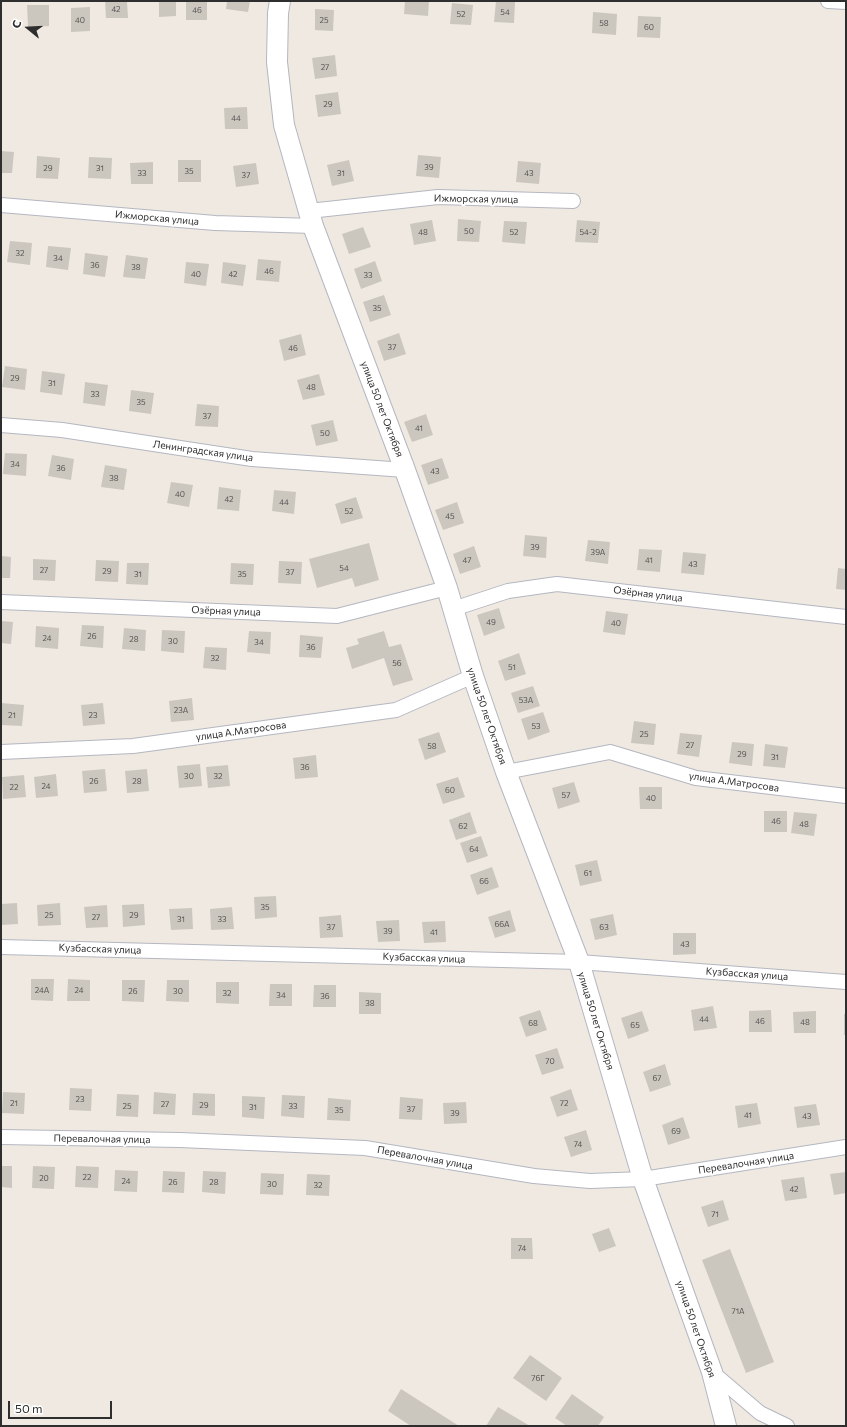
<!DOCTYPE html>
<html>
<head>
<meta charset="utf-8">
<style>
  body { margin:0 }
  #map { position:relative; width:847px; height:1427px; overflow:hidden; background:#efe9e1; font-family:Commissioner,sans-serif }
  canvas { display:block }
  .frame { position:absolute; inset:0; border:2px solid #2e2e2e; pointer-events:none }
  .north { position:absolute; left:8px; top:8px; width:40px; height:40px; -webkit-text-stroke:3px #fff; paint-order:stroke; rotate:288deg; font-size:11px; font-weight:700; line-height:16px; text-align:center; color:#2e2e2e }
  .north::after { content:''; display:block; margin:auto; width:14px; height:18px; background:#2e2e2e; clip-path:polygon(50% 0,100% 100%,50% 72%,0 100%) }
  .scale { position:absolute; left:8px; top:1401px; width:104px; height:18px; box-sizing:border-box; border:2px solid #2e2e2e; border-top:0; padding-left:5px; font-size:12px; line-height:14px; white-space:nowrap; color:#2e2e2e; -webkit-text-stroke:3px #fff; paint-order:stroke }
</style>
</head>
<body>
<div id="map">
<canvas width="847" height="1427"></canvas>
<div class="frame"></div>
<div class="north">С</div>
<div class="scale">50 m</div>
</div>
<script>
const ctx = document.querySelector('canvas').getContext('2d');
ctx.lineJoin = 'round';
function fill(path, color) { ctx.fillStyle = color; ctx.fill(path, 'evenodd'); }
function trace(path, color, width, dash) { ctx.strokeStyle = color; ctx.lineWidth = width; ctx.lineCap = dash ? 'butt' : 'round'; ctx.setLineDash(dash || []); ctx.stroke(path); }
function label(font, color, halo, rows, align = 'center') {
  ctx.font = font + ' Commissioner,sans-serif'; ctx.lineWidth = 4; ctx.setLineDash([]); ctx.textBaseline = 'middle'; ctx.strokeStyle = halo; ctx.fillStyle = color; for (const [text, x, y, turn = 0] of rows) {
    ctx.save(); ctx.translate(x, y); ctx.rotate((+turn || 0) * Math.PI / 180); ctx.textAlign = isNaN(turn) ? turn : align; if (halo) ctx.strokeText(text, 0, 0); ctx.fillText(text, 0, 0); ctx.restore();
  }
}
const building = new Path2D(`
  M105,1H127L128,18H106Z
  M159,1H176V16L159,17Z
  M186,1H207V20H186Z
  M227,1H250L248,12L226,9Z
  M405,1H429L428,16L404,14Z
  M496,1L515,2L514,23L494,22Z
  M452,3L473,5L471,25L450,24Z
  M27,5H49V26L28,27Z
  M90,7V31L71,32V8Z
  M315,9L334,10L333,31L315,30Z
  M593,12L617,14L616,35L592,33Z
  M638,16L661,17L660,38L637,37Z
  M335,55L337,76L315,79L312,58Z
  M338,92L341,114L318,117L315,95Z
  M247,107L248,129H225L224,108Z
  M1,151L14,152L12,173H1Z
  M418,155L441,157L439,178L416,176Z
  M37,156L60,158L58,179L36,178Z
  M89,157L112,158L111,179L88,178Z
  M178,160H201V182H178Z
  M349,160L354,181L332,186L327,165Z
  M518,161L541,163L539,184L516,182Z
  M153,162V184H131L130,163Z
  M256,163L259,184L236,187L233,166Z
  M458,219L481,221L479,242L457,241Z
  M432,220L436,241L414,245L410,224Z
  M577,220L600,222L598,243L575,242Z
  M504,221L527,222L525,244L502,242Z
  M363,227L371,247L349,254L342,234Z
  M10,241L32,243L30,265L7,262Z
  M48,246L71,248L68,270L46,267Z
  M85,253L108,256L105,277L83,274Z
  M126,255L148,258L145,279L123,277Z
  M258,259L281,261L279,282L256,280Z
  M375,261L382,281L361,289L354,269Z
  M186,262L209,264L206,286L184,283Z
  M223,262L246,265L243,286L221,283Z
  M384,295L391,315L370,322L363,302Z
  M399,333L406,354L384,361L377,341Z
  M301,334L306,355L284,361L279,340Z
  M5,366L27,369L25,390L2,387Z
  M42,371L65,374L62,395L40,392Z
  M319,374L325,395L303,400L297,380Z
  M85,382L108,385L105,406L83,403Z
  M131,390L154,393L151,414L129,411Z
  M197,404L219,406L218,427L195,426Z
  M426,414L433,435L412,442L404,422Z
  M333,420L338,441L316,446L311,425Z
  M5,453L27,454L26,476L3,474Z
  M52,455L74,459L71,480L48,476Z
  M442,458L449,478L428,485L421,465Z
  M105,465L127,469L124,490L101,487Z
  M171,482L193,485L189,507L167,503Z
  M219,487L241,490L239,511L217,509Z
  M274,490L296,492L294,514L272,511Z
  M356,497L363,518L341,524L335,504Z
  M457,502L464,523L443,530L435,510Z
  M525,535L547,537L546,558L523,556Z
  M588,540L610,542L608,564L585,561Z
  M369,543L379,580L355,587L352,578L317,588L309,559Z
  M474,546L481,567L460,574L453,554Z
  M639,549L662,550L660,572L637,570Z
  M683,552L706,554L704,575L681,573Z
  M1,556L11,557L10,578H1Z
  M33,559L56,560L55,581L33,580Z
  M96,560L119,561L118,582L95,581Z
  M279,561L302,562L301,584L278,583Z
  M127,563H149L148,585L126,584Z
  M231,563L254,564L253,585L230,584Z
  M838,568L846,569V590L836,589Z
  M499,608L505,628L484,636L477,615Z
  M606,611L628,614L625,635L603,632Z
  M1,621L13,622L11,644L1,643Z
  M82,625L104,626L103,648L80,646Z
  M36,626L59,628L58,649L35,647Z
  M124,628L146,630L145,651L122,649Z
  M162,630L185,631L184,653L161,651Z
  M249,631L271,632L270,654L247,652Z
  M384,631L389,647L401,644L413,680L393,686L384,658L352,669L346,648L359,644L357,639Z
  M300,635L323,637L321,658L299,657Z
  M205,647L227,648L226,670L203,668Z
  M519,653L526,674L505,681L498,661Z
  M533,686L540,706L518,713L511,693Z
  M192,698L194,720L171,722L169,701Z
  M1,703L24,705L22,726L1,725Z
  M103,703L105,724L83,726L81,705Z
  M543,712L550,732L528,740L521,719Z
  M634,721L656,724L654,745L631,743Z
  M439,732L446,752L425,760L418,739Z
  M680,733L702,735L699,757L677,754Z
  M732,742L754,744L752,766L729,763Z
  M765,744L788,747L785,768L763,766Z
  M316,755L318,777L295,779L293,758Z
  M200,764L202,786L179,788L177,766Z
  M228,765L230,786L208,788L206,767Z
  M105,769L107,791L84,793L82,771Z
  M147,769L149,791L127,793L125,771Z
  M56,774L58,796L36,798L34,777Z
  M24,775L26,797L3,799L2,777Z
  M458,777L465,797L443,804L436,784Z
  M574,782L580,802L558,809L552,788Z
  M639,787H662V809H640Z
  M764,811H787V832H764Z
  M470,812L477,833L456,840L449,820Z
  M794,812L817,814L814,836L791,833Z
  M481,836L488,856L467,863L460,843Z
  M597,860L602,881L580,886L575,865Z
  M492,867L499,887L477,895L470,875Z
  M276,896L277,917L255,919L254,897Z
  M17,903L18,924L1,925V904Z
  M60,903L61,925L38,926L37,905Z
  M144,904L145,925L123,927L122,905Z
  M107,905L108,927L86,928L84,907Z
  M232,907L234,929L211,930L210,909Z
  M192,908L193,929L171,930L169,909Z
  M510,910L516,931L495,938L488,917Z
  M613,914L617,935L595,940L590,919Z
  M341,915L343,937L320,938L319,917Z
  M399,920L400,941L378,942L376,921Z
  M445,921L446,942L424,943L422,922Z
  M673,933H696V954L673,955Z
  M31,979H54L53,1001L31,1000Z
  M68,979L90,980V1001H67Z
  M122,980H145L144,1002L122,1001Z
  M167,980H189V1002L166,1001Z
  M216,982H239V1004L216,1003Z
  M270,984H292V1006H269Z
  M314,985H336V1007H313Z
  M359,992L381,993V1014H359Z
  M713,1006L717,1028L694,1031L691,1010Z
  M540,1010L547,1030L526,1037L519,1017Z
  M771,1010L772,1032H749V1011Z
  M642,1011L649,1031L628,1039L621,1018Z
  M816,1011V1033H794L793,1012Z
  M844,1014H846V1035H844Z
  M557,1048L564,1068L542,1075L535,1055Z
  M665,1064L671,1085L650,1092L643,1072Z
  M70,1088L92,1089L91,1111L69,1110Z
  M571,1089L578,1110L557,1117L550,1097Z
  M3,1092L25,1093L24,1114L2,1113Z
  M154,1092L176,1094L175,1115L153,1114Z
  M193,1093L215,1094V1116L192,1115Z
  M117,1094L139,1095L138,1117L116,1116Z
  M282,1095L305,1096L304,1118L281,1116Z
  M242,1096L265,1097L264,1119L242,1117Z
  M400,1097L423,1099L422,1120L399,1119Z
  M328,1098L351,1100L350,1121L327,1120Z
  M466,1102L467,1123L444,1124L443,1103Z
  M757,1103L761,1124L738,1128L735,1106Z
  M816,1104L820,1125L797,1128L794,1107Z
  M683,1117L690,1138L668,1145L662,1125Z
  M586,1130L592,1150L571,1157L564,1137Z
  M1,1166H12V1188L1,1187Z
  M33,1166L55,1167L54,1189L32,1188Z
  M76,1166L99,1167L98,1188L75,1187Z
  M115,1170L138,1171L137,1192L114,1191Z
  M163,1171L185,1172L184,1193L162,1192Z
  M203,1171L226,1172L225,1194L202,1192Z
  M846,1172V1193L834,1195L830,1174Z
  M261,1173L284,1174L283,1195L260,1194Z
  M307,1174L330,1175L329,1196L306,1195Z
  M804,1177L807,1198L785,1201L781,1180Z
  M723,1200L729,1220L708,1227L701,1207Z
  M609,1228L616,1246L599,1252L592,1234Z
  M511,1238H532L533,1259H511Z
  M730,1249L774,1362L746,1373L702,1260Z
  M530,1355L562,1378L546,1401L513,1378Z
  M401,1389L459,1426H411L388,1411Z
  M572,1394L604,1417L598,1426H567L555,1418Z
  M498,1407L530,1426H486Z`);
const minor = new Path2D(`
  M828,1L846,2
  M1,205L215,223L313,226
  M309,211L438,197L573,201
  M1,425L62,430L252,459L405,470
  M1,602L337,616L447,588
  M453,609L508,591L557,584L846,617
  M1,752L133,746L396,710L473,676
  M506,772L610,752L696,778L846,796
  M1,947L579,962L846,982
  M1,1137L180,1140L365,1148L534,1176L590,1181L643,1179L846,1147
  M712,1372L760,1413L787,1426`);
const secondary = new Path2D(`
  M280,1L278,13L277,62L284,125L313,226L405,470L447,588L473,676L506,772L579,962L643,1179L712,1372L726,1426`);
const numberNames = [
  ["42",116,9],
  ["46",197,10],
  ["54",505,12],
  ["52",461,14],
  ["40",80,20],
  ["25",324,20],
  ["58",604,23],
  ["60",649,27],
  ["27",325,67],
  ["29",328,104],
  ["44",236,118],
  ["39",429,167],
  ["29",48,168],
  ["31",100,168],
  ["35",189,171],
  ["33",142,173],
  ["31",341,173],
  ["43",529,173],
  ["37",246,175],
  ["50",469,231],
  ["48",423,232],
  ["52",514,232],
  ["54-2",588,232],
  ["32",20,253],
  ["34",58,258],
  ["36",95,265],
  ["38",136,267],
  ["46",269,271],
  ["40",196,274],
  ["42",233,274],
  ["33",368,275],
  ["35",377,308],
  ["37",392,347],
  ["46",293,348],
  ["29",15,378],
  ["31",52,383],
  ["48",311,387],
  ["33",95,394],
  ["35",141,402],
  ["37",207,416],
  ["41",419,428],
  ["50",325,433],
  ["34",15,464],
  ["36",61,468],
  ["43",435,471],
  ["38",114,478],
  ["40",180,494],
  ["42",229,499],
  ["44",284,502],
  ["52",349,511],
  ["45",450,516],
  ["39",535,547],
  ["39А",598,552],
  ["47",467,560],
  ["41",649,560],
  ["43",693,564],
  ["54",344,568],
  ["27",44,570],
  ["29",107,571],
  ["37",290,572],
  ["31",138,574],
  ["35",242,574],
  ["49",491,622],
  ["40",616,623],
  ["26",92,636],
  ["24",47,638],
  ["28",134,639],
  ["30",173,641],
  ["34",259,642],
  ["36",311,647],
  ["32",215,658],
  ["56",397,663],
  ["51",512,667],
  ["53А",526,700],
  ["23А",181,710],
  ["21",12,715],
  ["23",93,715],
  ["53",536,726],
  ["25",644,734],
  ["27",690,745],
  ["58",432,746],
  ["29",742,754],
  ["31",775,757],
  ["36",305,767],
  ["30",189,776],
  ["32",218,776],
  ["26",94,781],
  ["28",137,781],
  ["24",46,786],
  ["22",14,787],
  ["60",450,790],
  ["57",566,795],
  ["40",651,798],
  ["46",776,821],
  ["48",804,824],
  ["62",463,826],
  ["64",474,849],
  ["61",588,873],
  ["66",484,881],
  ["35",265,907],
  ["25",49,915],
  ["29",134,915],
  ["27",96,917],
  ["31",181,919],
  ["33",222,919],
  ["66А",502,924],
  ["37",331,927],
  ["63",604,927],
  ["39",388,931],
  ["41",434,932],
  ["43",685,944],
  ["24А",42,990],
  ["24",79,990],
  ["26",133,991],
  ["30",178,991],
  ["32",227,993],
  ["34",281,995],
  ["36",325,996],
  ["38",370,1003],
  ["44",704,1019],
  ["46",760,1021],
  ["48",805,1022],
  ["68",533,1023],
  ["65",635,1025],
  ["70",550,1061],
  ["67",657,1078],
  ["23",80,1099],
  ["21",14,1103],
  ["72",564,1103],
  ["27",165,1104],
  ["29",204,1105],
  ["25",127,1106],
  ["33",293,1106],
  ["31",253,1107],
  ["37",411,1109],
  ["35",339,1110],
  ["39",455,1113],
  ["41",748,1115],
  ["43",807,1116],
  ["69",676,1131],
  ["74",578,1144],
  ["22",87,1177],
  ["20",44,1178],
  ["24",126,1181],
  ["26",173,1182],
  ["28",214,1182],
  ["30",272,1184],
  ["32",318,1185],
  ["42",794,1189],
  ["71",715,1214],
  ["74",522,1248],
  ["71А",738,1311],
  ["76Г",538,1378]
];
const streetNames = [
  ["Ижморская улица",476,199,1],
  ["Ижморская улица",157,218,5],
  ["улица 50 лет Октября",382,409,69],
  ["Ленинградская улица",203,451,8],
  ["Озёрная улица",648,594,7],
  ["Озёрная улица",226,611,2],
  ["улица 50 лет Октября",487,716,71],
  ["улица А.Матросова",241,731,-8],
  ["улица А.Матросова",734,782,8],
  ["Кузбасская улица",100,949,2],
  ["Кузбасская улица",424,958,2],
  ["Кузбасская улица",747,974,4],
  ["улица 50 лет Октября",596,1021,73],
  ["Перевалочная улица",102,1139,1],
  ["Перевалочная улица",425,1158,10],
  ["Перевалочная улица",746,1163,-9],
  ["улица 50 лет Октября",696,1329,71]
];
fill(building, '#cbc7bf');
trace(minor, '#b4b7c1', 16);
trace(secondary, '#b4b7c1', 22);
trace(minor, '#fff', 14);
trace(secondary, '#fff', 20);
label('8px', '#555452', null, numberNames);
label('10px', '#2e2e2e', '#fff', streetNames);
</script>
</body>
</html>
